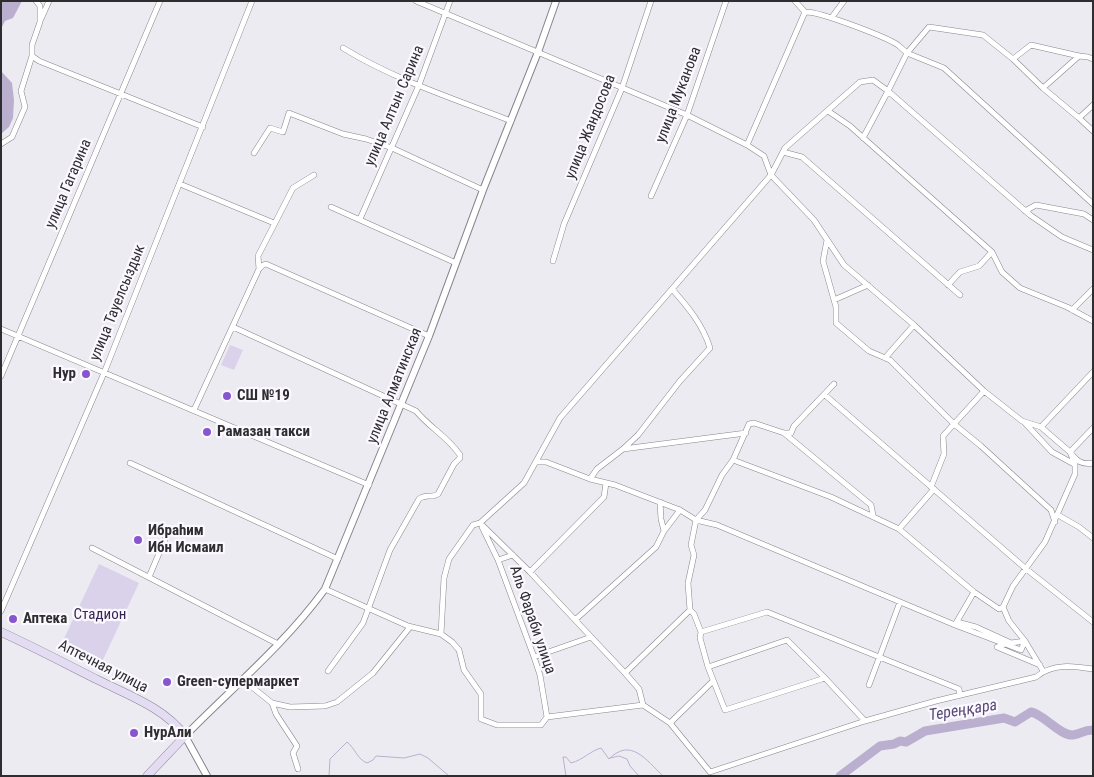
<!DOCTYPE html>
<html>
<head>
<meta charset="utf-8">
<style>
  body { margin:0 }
  #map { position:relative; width:1094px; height:777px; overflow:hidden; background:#edebf2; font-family:"Roboto Condensed",sans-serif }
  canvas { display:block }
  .frame { position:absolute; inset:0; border:2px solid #2e2d30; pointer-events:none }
</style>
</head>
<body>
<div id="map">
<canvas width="1094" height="777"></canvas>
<div class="frame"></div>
</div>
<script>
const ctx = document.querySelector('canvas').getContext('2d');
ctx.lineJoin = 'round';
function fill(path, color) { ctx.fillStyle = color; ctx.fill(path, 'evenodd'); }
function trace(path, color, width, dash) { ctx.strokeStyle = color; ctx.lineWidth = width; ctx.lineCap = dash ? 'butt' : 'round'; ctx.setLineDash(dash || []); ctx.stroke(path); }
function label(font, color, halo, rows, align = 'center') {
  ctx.font = font + ' "Roboto Condensed",sans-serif'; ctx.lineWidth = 4.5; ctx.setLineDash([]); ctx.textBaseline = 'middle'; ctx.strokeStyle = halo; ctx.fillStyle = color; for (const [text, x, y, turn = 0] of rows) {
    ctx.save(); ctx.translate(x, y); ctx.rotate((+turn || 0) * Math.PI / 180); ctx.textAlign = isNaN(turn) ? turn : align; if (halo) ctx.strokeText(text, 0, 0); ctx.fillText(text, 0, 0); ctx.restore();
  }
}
const green = new Path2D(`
  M230,345L243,350L234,370L221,365Z
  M99,564L139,583L100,666L60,647Z`);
const water = new Path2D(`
  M1,1H22L13,18L5,21L1,29Z
  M1,71L12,83L14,100L13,118L9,127L1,134Z`);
const stream = new Path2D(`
  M610,758L619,756L627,759L630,766L639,776
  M329,776L330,759L347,742C355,748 357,759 367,763L373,760L376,756L404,758L420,754L428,758L449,776
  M566,776L563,757H566L571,763C583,760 590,751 601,748L609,759C631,737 646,760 663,776`);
const river = new Path2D(`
  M840,776L880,746L894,744L900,741L906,742L925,731L1004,718L1015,722L1031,712C1045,715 1060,736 1073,735C1081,734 1083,730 1093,730`);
const minor = new Path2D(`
  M36,1L40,6V22L32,45V56L39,61L203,127
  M416,1L687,115L747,145L764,156L771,175L814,220L844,265L914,325L984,391L1022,421L1041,427L1070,452L1075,464V474L1045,542L1013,586L1003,607L999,609L974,592L899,529L831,497L733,460
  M795,1L805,12
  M832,17L844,1
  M41,19L49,1
  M343,48C395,80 455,99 511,121
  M1013,59L1043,88L1079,56
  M1093,59L1088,57L1079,56L1031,45L1013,59L983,35L929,27L907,53L944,68L1093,204
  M1043,88L1079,118L1093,105
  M828,111L850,126L992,252L979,266L960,272L948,285
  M1079,118L1093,131
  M863,138L888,91L1030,215L1062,237L1093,250
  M1,144L12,137L25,107L21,91L32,56
  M747,145L805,12
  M783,152L802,157L960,295
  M254,153L270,128L283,132L289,113L343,134L366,139L392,148L483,190
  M180,184L274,223
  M651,196L687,115L726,1
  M331,207L456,263
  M1025,211L1036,205L1084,214L1093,220
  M360,219L419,85L450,1
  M827,240L823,261L836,307V323L869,351L890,360L954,424L981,446L1051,510L1055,522
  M992,252L1002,272L1020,288L1067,307L1093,321
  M553,261L564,224L622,88L651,1
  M259,269L258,256L293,188L314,175
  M834,300L868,285
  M1072,310L1093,289
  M233,327L416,411C430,428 448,437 460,455V458L454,464L438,494C433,498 425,494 419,499L390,550L363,623L328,671
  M1,329L369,485
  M885,358L914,325
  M1,376L160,1
  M825,395L1025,568L1093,622
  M194,410L259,269L263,265L266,264L429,336
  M1024,422L1052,452L1074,464
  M1041,427L1093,372
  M1093,428L1070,452C1077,461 1081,465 1093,463
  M784,433L871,505L873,515
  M623,449L746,433
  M536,462H546L590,479L597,469L623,449L638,435L680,381L710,348C703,325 688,307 672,289
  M130,463L338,559
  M590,479L615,485L680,510L696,520L717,525L955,625L1021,650L1025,641L1043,671
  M931,487L944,454L943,436L984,391
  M1058,515L1079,527L1093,538
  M480,523L530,572L625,673L639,689L643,705L670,723L710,772L865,721L936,701L1036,677C1053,663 1073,666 1093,669
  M482,527L498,560L534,657L540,675L547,717
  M899,529L934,489
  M664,531L680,510
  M92,548L278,644
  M498,560L513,555
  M530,572L604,497L606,483
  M149,577L166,537
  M325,589L408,626L441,634L452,642L459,650L464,670L481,694V719L497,725H541L547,717
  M1003,607L1009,621L1025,641
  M1,611L104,373L252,1
  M575,620L656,547L664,531L661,519L660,502
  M957,622L976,627L1011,643L1025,641
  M956,623L974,592
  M701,632L767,612L959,689L960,695
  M441,634L444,578L449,559L473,525L480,523L524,483L560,418L771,175L785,148L860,82L873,80L888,91L907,53C904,50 901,48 898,45C886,37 819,11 805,12
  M1005,644L997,647L1040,665
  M534,657L591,637
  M708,667L787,640L825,678L865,721
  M625,673L690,610
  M246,678L252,687L272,703L290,707L325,706L337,702L373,673L410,627
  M825,678L725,710L708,667L700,638L701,632L694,614L690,610L688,583L694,555L691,545L696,520L705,510L722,475L733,460L749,424L754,423L784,433H791L794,426L834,384
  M869,685L900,602
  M272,703L276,714L297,746L293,753L298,769
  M547,717L643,705
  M670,723L713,681`);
const tertiary = new Path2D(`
  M207,776L185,736C232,688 285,644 325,589L429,336L483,190L538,52L556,1`);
const secondary = new Path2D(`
  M1,632C34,647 66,664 98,680C128,695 165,708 185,736L147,776`);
const markers = [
  [86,374,5,"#8755cd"],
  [227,396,5,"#8755cd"],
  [207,432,5,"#8755cd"],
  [138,540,5,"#8755cd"],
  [13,619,5,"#8755cd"],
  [167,682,5,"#8755cd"],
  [134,733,5,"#8755cd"]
];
const streetNames = [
  ["улица Муканова",679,95,-69],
  ["улица Алтын Сарина",395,106,-67],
  ["улица Жандосова",591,127,-68],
  ["улица Гагарина",69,184,-67],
  ["улица Тауелсыздык",118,303,-68],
  ["улица Алматинская",395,386,-68],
  ["Аль Фараби улица",532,620,71],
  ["Аптечная улица",103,667,27]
];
const poiNames = [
  ["Нур",76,374,"right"],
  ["СШ №19",237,396],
  ["Рамазан такси",217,432],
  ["Ибраһим",148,531],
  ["Ибн Исмаил",148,548],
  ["Аптека",23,619],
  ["Green-супермаркет",177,682],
  ["НурАли",144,733]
];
const parkNames = [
  ["Стадион",100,615]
];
const waterNames = [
  ["Тереңқара",963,711,-9]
];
fill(green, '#dad2ea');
fill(water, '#baafcf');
trace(stream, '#baafcf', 1);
trace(river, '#baafcf', 9);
trace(minor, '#87858b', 6);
trace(tertiary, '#87858b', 8);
trace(secondary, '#87858b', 9);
trace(minor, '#fff', 5);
trace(tertiary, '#fff', 6);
trace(secondary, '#e4dcf3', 8);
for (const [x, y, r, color] of markers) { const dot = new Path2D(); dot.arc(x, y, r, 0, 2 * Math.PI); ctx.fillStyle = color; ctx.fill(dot); trace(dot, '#fbf9ff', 2); }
label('15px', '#2e2d30', '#fbf9ff', streetNames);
label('bold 15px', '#2e2d30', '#fbf9ff', poiNames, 'left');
label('15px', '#362650', '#fbf9ff', parkNames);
label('italic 16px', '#584875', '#fbf9ff', waterNames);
</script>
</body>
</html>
